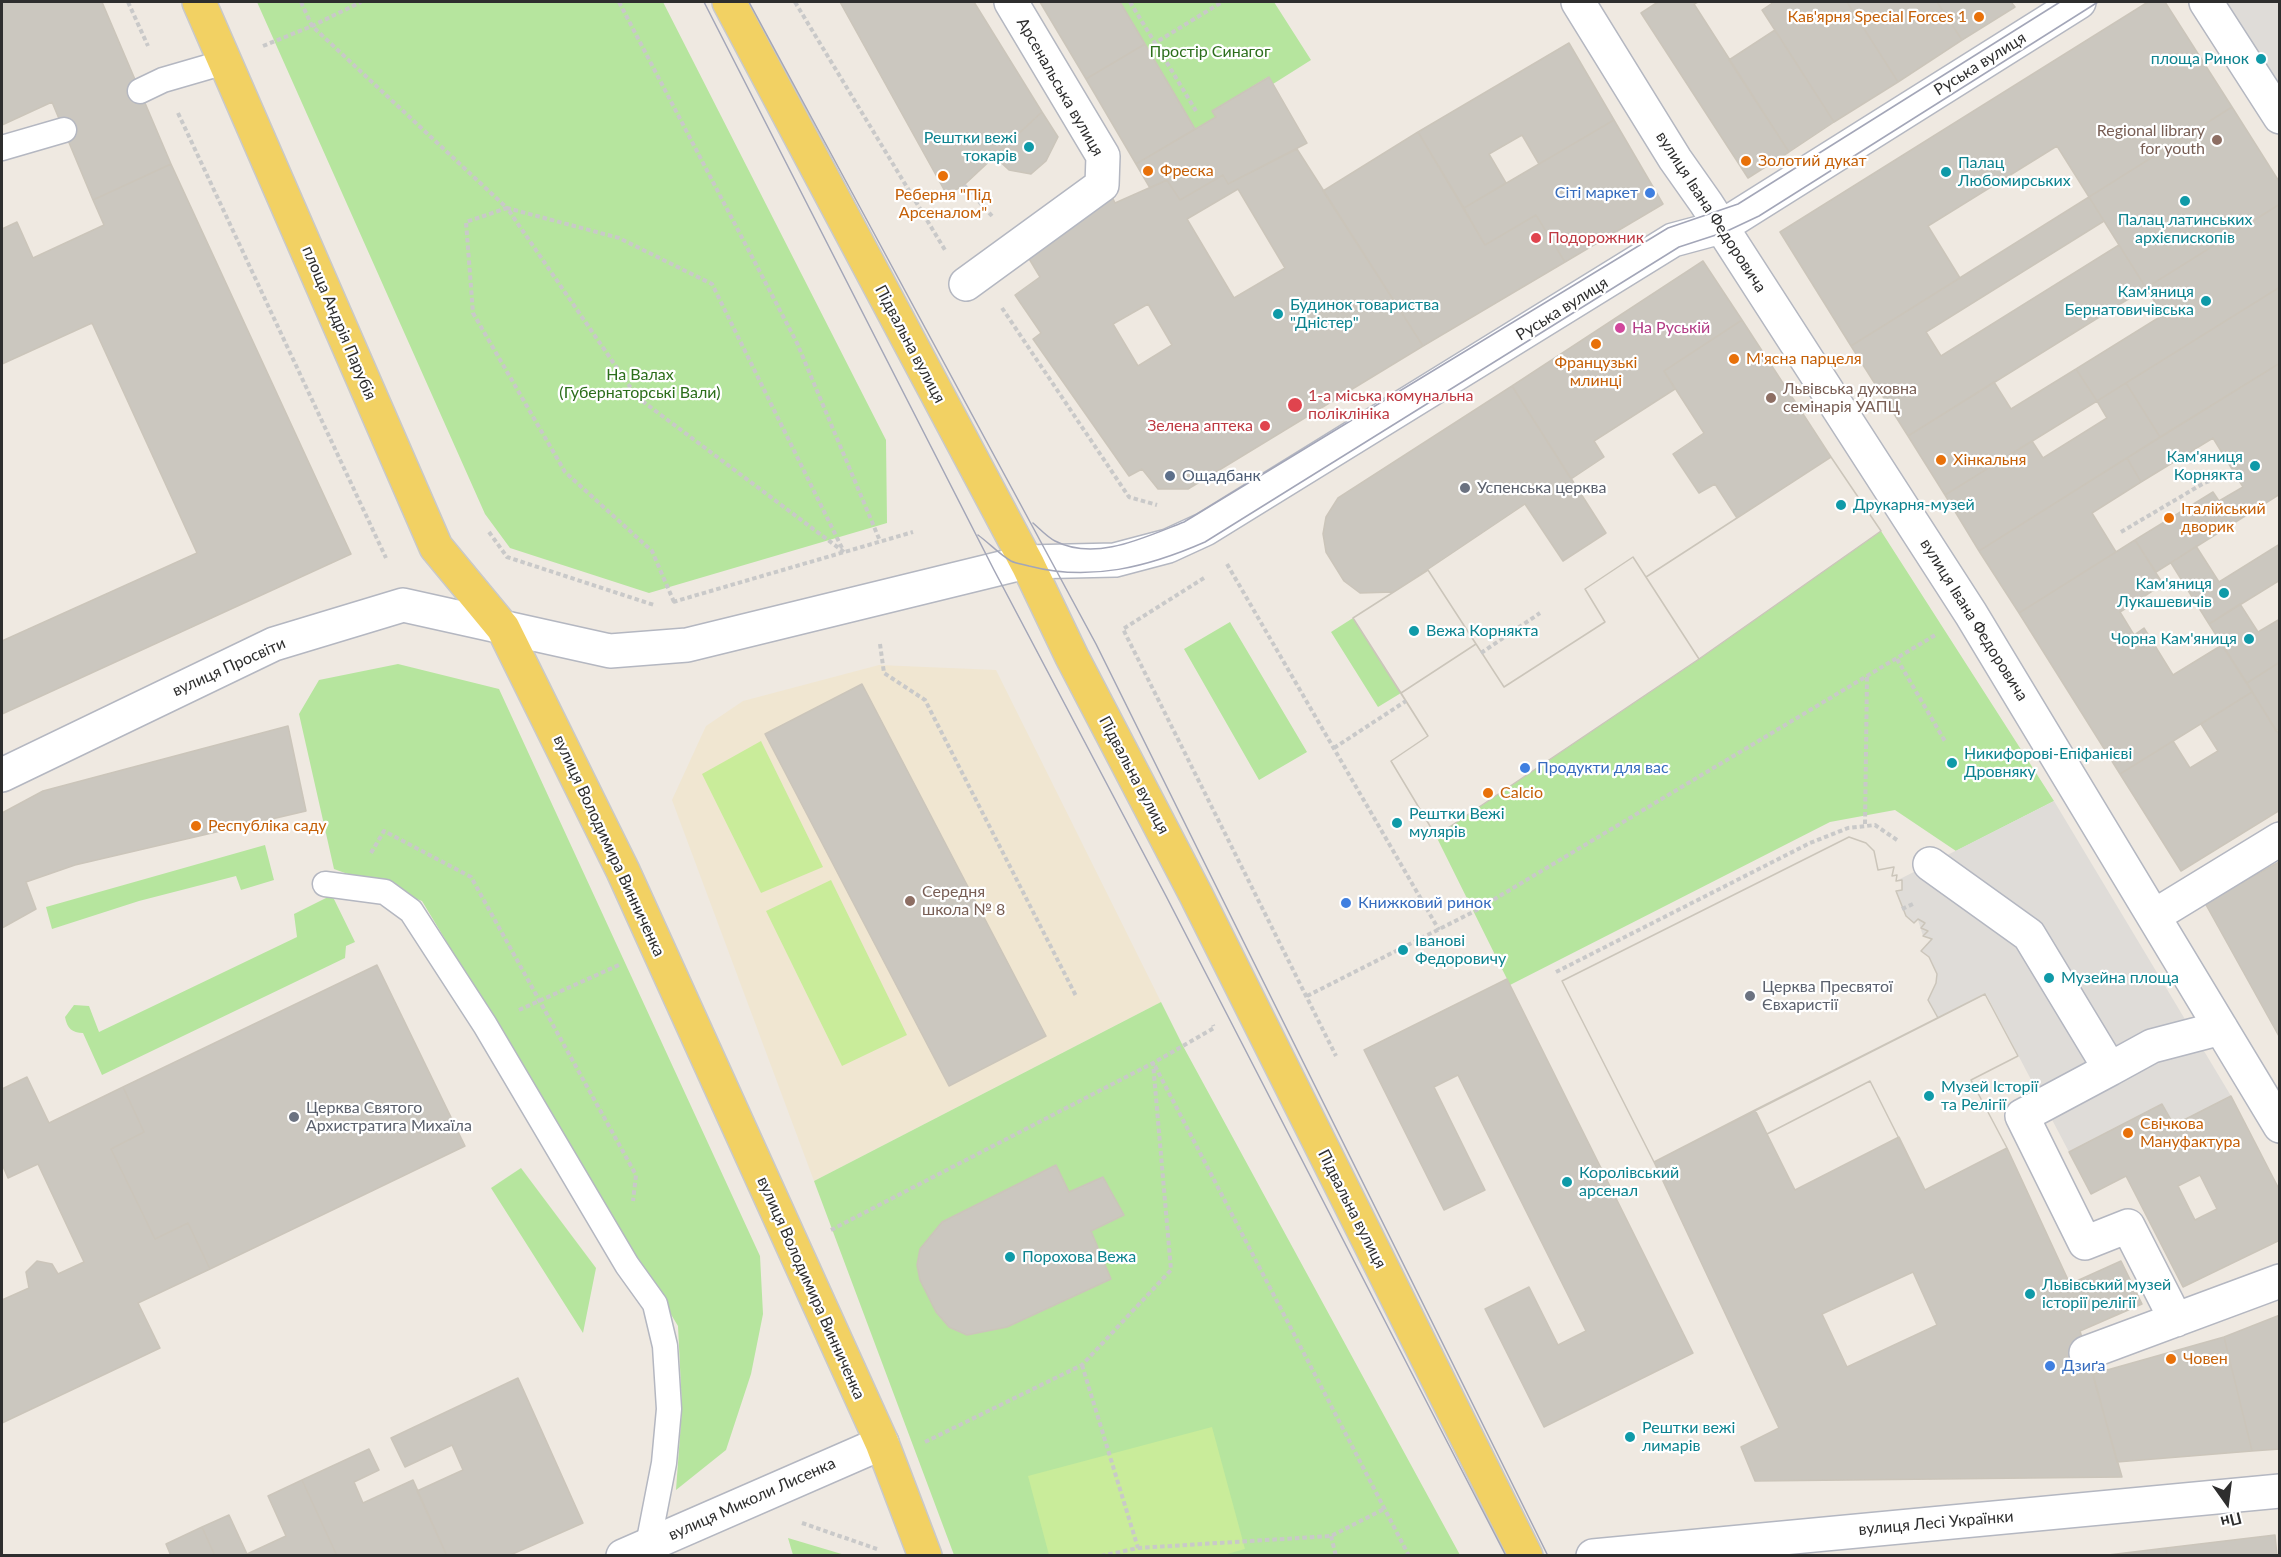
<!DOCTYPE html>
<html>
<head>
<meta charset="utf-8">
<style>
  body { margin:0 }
  #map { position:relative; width:2281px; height:1557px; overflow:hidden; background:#efe9e1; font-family:Lato,sans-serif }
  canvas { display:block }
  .frame { position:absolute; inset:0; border:3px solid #2e2e2e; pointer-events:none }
  .north { position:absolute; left:2197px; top:1473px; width:60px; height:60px; -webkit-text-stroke:4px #fff; paint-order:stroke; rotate:166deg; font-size:16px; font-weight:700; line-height:24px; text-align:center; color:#2e2e2e }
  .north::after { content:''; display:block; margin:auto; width:21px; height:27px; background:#2e2e2e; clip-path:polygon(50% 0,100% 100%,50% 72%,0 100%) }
</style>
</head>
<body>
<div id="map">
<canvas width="2281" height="1557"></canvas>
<div class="frame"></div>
<div class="north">Пн</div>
</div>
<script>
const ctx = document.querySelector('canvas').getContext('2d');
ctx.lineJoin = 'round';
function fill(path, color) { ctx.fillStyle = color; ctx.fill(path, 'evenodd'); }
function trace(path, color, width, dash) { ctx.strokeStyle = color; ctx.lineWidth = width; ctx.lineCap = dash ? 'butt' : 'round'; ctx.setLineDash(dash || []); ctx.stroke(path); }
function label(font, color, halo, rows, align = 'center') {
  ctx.font = font + ' Lato,sans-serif'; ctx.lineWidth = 4.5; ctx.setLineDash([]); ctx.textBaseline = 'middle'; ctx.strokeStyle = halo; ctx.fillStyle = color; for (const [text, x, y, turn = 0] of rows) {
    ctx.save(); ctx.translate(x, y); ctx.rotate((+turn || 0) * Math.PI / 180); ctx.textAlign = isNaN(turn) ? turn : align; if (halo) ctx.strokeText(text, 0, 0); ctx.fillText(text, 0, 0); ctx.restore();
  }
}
const education = new Path2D(`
  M879,665L996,670L1161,1002L814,1181L672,800L706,726L743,701Z`);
const green = new Path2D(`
  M257,2H663L886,440L887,523L649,593L510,548L485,514Z
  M1120,2H1274L1311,60L1273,84L1268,77L1213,111L1216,117L1195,129Z
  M1881,531L2054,801L1956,851L1895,810L1830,822L1510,985L1436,836L1699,659Z
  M1353,618L1401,693L1378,707L1331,632Z
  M1230,622L1307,752L1259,780L1184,649Z
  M398,664L499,689L760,1256L763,1314L751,1374L726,1450L676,1490L682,1408L678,1326L422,901L334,869L299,714L319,680Z
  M265,845L274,880L241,890L236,876L139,901L52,929L46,907Z
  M332,895L355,942L346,946L345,958L102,1075L83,1033C72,1033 67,1028 65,1017L74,1005L89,1006L99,1032L297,937L294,914Z
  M1161,1002L1183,1046L1460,1555H954L814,1181Z
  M521,1168L596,1268L583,1333L491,1188Z
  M788,1538L845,1555H793Z`);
const pitch = new Path2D(`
  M761,741L823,867L761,893L702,774Z
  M831,880L907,1035L842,1066L766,911Z
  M1212,1427L1245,1549L1220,1556L1049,1555L1028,1476Z`);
const plaza = new Path2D(`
  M2206,2H2279V117Z
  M2054,801L2231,1096L2174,1125L2162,1104L2069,1152L1986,994L1938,1018L1928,1000L1936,983L1937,974L1929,957L1921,951L1931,939L1923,936L1918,920L1914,923L1906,916L1896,891L1902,890V881H1896Z`);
const building = new Path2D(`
  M2,2H102L171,164L93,200L52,102L2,125Z
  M840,2H974L1042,112L964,185L947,195Z
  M1040,2H1120L1145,44L1086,79Z
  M1658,2H1698L1694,4L1789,152L1748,178L1641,13Z
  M1774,2H1847L1898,82L1834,122L1762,10Z
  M1847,2H1937L1962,40L1898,82Z
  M1937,2H2011L2015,7L1962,40Z
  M2148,2H2165L2232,107L2089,197L2057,146L1928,226L1960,278L1851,346L1780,232Z
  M1775,30L1834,122L1789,152L1729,60Z
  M1569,43L1614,120L1539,164L1522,135L1489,154L1506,183L1464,208L1418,132Z
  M1145,44L1195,129L1136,164L1086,79Z
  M1269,77L1307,143L1228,184L1223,175L1180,200L1167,180L1150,188L1136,164L1216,117L1212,111Z
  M2232,107L2280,183V204L2146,288L2089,197Z
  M1042,112L1058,137L1046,161L1031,174L1009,170L994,156Z
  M1614,120L1663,204L1565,262L1536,215L1485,245L1464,208Z
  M1418,132L1485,245L1536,215L1565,262L1423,346L1323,191Z
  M1297,149L1423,346L1188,489H1158L1142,469L1129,476L1033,339L1041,333L1015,295L1040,277L1028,257L1110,192L1115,203L1167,180L1180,200L1223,175L1228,184ZM1238,189L1285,268L1234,298L1187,219ZM1148,304L1172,345L1138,366L1113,324Z
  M171,164L351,554L2,714V641L197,553L92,323L2,364V229L17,222L33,258L104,225L93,200Z
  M2089,197L2104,221L1926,332L1941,356L2119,245L2146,288L1908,436L1851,346Z
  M2280,204V287L2097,401L2076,369L2163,315L2146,288Z
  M1703,261L1742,320L1664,371L1675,389L1594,441L1604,457L1571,479L1512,386Z
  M2280,287V363L2160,437L2126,383Z
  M1742,320L1831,457L1737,518L1715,484L1699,493L1673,454L1704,433L1664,371Z
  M2280,363V494L2156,572L2135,540L2213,492L2219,501L2243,487L2213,438L2141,482L2127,458Z
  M2076,369L2097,401L1945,495L1908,436L1994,382L2011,409Z
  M2126,383L2160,437L1979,551L1945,495L2032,441L2043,458L2107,418L2097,401Z
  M1512,386L1606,533L1563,561L1525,504L1394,592L1360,593L1344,581L1326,552L1323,534L1326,517L1338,498Z
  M1831,457L1881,531L1699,659L1436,836L1391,761L1428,736L1353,618L1428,570L1504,687L1605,622L1585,589L1633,557L1646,577Z
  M1831,457L1881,531L1699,659L1646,577Z
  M2127,458L2141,482L2092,513L2116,552L2019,613L1979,551Z
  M2135,540L2163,584L2120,612L2134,635L2144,628L2173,675L2222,645L2252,692L2120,774L2019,613Z
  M2280,544V580L2209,624L2171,563L2196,546L2219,582Z
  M1633,557L1699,659L1436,836L1391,761L1428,736L1401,693L1476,644L1504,687L1605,622L1585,589Z
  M1428,570L1476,644L1401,693L1353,618Z
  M2240,604L2258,632L2280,619V662L2247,683L2209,624Z
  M2280,662V728L2276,731L2247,683Z
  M862,684L1046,1036L949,1086L765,734Z
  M2252,692L2280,736V810L2181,871L2120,774L2173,741L2190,768L2218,751L2201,724Z
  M288,726L306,811L75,865L26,882L36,909L2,928V813L43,791Z
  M1849,837L1866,843L1874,851L1878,870L1894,867L1892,876L1897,875L1896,881L1902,880V890L1896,891L1906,916L1914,923L1918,919L1925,923L1921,928L1928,931L1923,936L1932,939L1921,951L1929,957L1937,974L1936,983L1928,1000L1938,1018L1985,994L2018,1056L1971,1080L2007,1148L1925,1190L1870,1081L1767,1134L1755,1110L1654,1162L1562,981Z
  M1849,837L1866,843L1874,851L1878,870L1894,867L1892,876L1897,875L1896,881L1902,880V890L1896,891L1906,916L1914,923L1918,919L1925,923L1921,928L1928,931L1923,936L1932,939L1921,951L1929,957L1937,974L1936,983L1928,1000L1938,1018L1654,1162L1562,981Z
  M2279,862L2280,863V1038L2205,903Z
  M377,965L465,1146L210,1269L188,1223L155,1239L111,1149L144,1132L123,1087Z
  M1507,979L1693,1353L1544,1427L1485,1309L1529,1287L1558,1345L1586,1331L1458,1075L1434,1087L1485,1190L1444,1210L1364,1050Z
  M1985,994L2018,1056L1971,1080L2007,1148L1925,1190L1870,1081L1767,1134L1755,1110Z
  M27,1077L49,1123L123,1087L144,1132L111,1149L155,1239L188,1223L210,1269L138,1303L160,1348L2,1423V1300L29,1288L26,1272L37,1261L52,1264L58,1274L84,1262L38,1164L8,1178L2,1164V1089Z
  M2231,1096L2280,1191V1240L2183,1287L2126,1176L2091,1194L2069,1152L2162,1104L2174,1125ZM2200,1175L2217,1209L2195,1220L2178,1186Z
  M1755,1110L1795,1190L1899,1137L1925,1190L2007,1148L2070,1284L2121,1261L2142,1304L2080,1331L2122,1477L1755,1481L1741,1447L1779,1428L1654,1162ZM1913,1272L1937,1325L1847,1367L1822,1314Z
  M1056,1165L1069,1192L1103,1177L1124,1215L1091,1231L1111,1279L1007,1327L967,1335L949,1327L936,1312L920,1280L917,1265L920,1249L942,1222Z
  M2280,1315V1449L2252,1451L2224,1337Z
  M2224,1337L2252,1451L2117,1462L2093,1374Z
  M518,1378L583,1523L508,1556H447L417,1491L463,1470L452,1445L405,1467L391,1438Z
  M369,1449L379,1470L354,1482L363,1503L413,1480L447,1556H337L302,1480Z
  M302,1480L337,1556H215L202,1527L229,1515L247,1554L286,1536L268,1496Z
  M202,1527L215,1556H171L166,1544Z
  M2275,1535L2277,1556H2167L2166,1548Z
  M2166,1548L2167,1556H2100Z`);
const path = new Path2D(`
  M128,2L148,46
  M301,2L312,26L507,208L619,238L712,284L843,550
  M619,2L797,343L880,541
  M795,2L945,250
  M1130,2L1155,43L1222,2
  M1155,43L1196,111
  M263,46L312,26L361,2
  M178,113L386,558
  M964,185L992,216
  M1002,308L1129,497L1157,505
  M489,532L507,557L654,605
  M2121,532L2204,483L2234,473
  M1227,564L1439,930
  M1204,578L1123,629L1336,1056
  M673,602L913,532
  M674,602L652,551L565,472L473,313L466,222L507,208L637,397L844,552
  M880,644L884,673L925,700L1076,996
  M1481,653L1540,613
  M1897,659L1946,743
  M1334,748L1406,701
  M1865,824L1867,677
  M371,853L384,831L471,877L636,1175L633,1201
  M1902,909L1915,903
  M1556,972L1810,843L1848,828L1875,825L1897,840
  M1307,996L1473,912L1937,634
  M519,1010L621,964
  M1155,1066L1409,1556
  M831,1230L1153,1063L1214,1028L1213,1025
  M1082,1365L1138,1548
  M925,1442L1082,1365L1171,1270L1153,1063
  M802,1523L877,1549
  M1331,1536L1336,1556
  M1101,1556L1138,1548L1331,1536L1386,1508`);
const service = new Path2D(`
  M140,91L163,80L225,62
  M2,148L64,130
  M325,884L385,892L411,911L485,1025L627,1265L655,1304L665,1346L669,1409L664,1463L648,1545`);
const pedestrian = new Path2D(`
  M1578,2L1675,159L1706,203L1971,614L2280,1126
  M2206,2L2280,117
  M966,284L1102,185L1103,156L1011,2
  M1026,562L1115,560L1168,546L1205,529L1673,240L1721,227L2079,2
  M1930,864L2029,935L2110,1069L2152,1046L2221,1028
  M2154,916L2280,839
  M2110,1069L2022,1116L2085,1243L2128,1226L2176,1320
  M2086,1353L2280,1281
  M1593,1556L2280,1491`);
const minor = new Path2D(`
  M2,775L274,644L403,605L610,651L687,645L1026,562
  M623,1556L882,1443`);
const primary = new Path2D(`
  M199,2L436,547L503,628L623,871L882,1443L925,1556
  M729,2L1028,565L1072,657L1196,895L1526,1556`);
const tram = new Path2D(`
  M704,2L994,570L1166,896L1506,1556
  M749,2L1096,644L1548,1556
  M1033,523C1040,529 1047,537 1055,541C1096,562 1145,537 1184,522L1668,228L1738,204L2060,2
  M978,535C989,543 999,554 1011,561C1017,564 1023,564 1029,566C1090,582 1148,567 1205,542L1679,247L1725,232L1759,216L2098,2`);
const markers = [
  [1979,17,6,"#e8710a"],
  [2261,59,6,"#0f9aa8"],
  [2217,140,6,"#8d6e63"],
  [1029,147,6,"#0f9aa8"],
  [1746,161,6,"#e8710a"],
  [1148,171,6,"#e8710a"],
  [1946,172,6,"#0f9aa8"],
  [943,176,6,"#e8710a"],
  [1650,193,6,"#3f7fe0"],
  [2185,201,6,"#0f9aa8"],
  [1536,238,6,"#e0444e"],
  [2206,301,6,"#0f9aa8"],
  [1278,314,6,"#0f9aa8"],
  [1620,328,6,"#d1479c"],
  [1596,344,6,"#e8710a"],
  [1734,359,6,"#e8710a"],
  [1771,398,6,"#8d6e63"],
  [1295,405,8,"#e0444e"],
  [1265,426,6,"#e0444e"],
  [1941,460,6,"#e8710a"],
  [2255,466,6,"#0f9aa8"],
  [1170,476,6,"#5c6f8a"],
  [1465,488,6,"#6b7280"],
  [1841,505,6,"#0f9aa8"],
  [2169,518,6,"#e8710a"],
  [2224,593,6,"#0f9aa8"],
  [1414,631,6,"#0f9aa8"],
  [2249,639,6,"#0f9aa8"],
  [1952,763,6,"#0f9aa8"],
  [1525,768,6,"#3f7fe0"],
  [1488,793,6,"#e8710a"],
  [1397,823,6,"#0f9aa8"],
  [196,826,6,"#e8710a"],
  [910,901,6,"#8d6e63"],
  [1346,903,6,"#3f7fe0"],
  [1403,950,6,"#0f9aa8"],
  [2049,978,6,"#0f9aa8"],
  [1750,996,6,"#6b7280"],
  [1929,1096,6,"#0f9aa8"],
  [294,1117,6,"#6b7280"],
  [2128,1133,6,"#e8710a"],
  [1567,1182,6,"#0f9aa8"],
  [1010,1257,6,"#0f9aa8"],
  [2030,1294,6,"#0f9aa8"],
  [2171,1359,6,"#e8710a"],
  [2050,1366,6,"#3f7fe0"],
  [1630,1437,6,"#0f9aa8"]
];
const foodNames = [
  ["Кав'ярня Special Forces 1",1967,17,"right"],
  ["Золотий дукат",1758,161],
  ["Фреска",1160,171],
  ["Реберня \"Під",943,195,"center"],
  ["Арсеналом\"",943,213,"center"],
  ["М'ясна парцеля",1746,359],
  ["Французькі",1596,363,"center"],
  ["млинці",1596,381,"center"],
  ["Хінкальня",1953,460],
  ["Італійський",2181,509],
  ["дворик",2181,527],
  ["Calcio",1500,793],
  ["Республіка саду",208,826],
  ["Свічкова",2140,1124],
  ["Мануфактура",2140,1142],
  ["Човен",2183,1359]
];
const parkNames = [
  ["Простір Синагог",1210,52],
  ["На Валах",640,375],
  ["(Губернаторські Вали)",640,393]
];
const cultureNames = [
  ["площа Ринок",2249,59,"right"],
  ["Рештки вежі",1017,138,"right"],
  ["токарів",1017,156,"right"],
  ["Палац",1958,163],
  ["Любомирських",1958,181],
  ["Палац латинських",2185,220,"center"],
  ["архієпископів",2185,238,"center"],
  ["Кам'яниця",2194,292,"right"],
  ["Бернатовичівська",2194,310,"right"],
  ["Будинок товариства",1290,305],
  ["\"Дністер\"",1290,323],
  ["Кам'яниця",2243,457,"right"],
  ["Корнякта",2243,475,"right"],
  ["Друкарня-музей",1853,505],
  ["Кам'яниця",2212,584,"right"],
  ["Лукашевичів",2212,602,"right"],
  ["Вежа Корнякта",1426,631],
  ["Чорна Кам'яниця",2237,639,"right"],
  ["Никифорові-Епіфанієві",1964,754],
  ["Дровняку",1964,772],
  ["Рештки Вежі",1409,814],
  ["мулярів",1409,832],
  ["Іванові",1415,941],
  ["Федоровичу",1415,959],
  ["Музейна площа",2061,978],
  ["Музей Історії",1941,1087],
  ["та Релігії",1941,1105],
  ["Королівський",1579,1173],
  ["арсенал",1579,1191],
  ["Порохова Вежа",1022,1257],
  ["Львівський музей",2042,1285],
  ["історії релігії",2042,1303],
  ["Рештки вежі",1642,1428],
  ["лимарів",1642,1446]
];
const streetNames = [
  ["Руська вулиця",1980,64,-32],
  ["Арсенальська вулиця",1060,87,60],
  ["вулиця Івана Федоровича",1711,212,57],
  ["Руська вулиця",1562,309,-32],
  ["площа Андрія Парубія",339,323,67],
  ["Підвальна вулиця",910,344,62],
  ["вулиця Івана Федоровича",1974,620,58],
  ["вулиця Просвіти",229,667,-24],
  ["Підвальна вулиця",1134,775,62],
  ["вулиця Володимира Винниченка",609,846,65],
  ["Підвальна вулиця",1352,1209,63],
  ["вулиця Володимира Винниченка",811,1288,66],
  ["вулиця Миколи Лисенка",752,1499,-24],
  ["вулиця Лесі Українки",1936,1523,-5]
];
const educationNames = [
  ["Regional library",2205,131,"right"],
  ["for youth",2205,149,"right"],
  ["Львівська духовна",1783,389],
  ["семінарія УАПЦ",1783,407],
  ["Середня",922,892],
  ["школа № 8",922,910]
];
const shopNames = [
  ["Сіті маркет",1638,193,"right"],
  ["Продукти для вас",1537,768],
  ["Книжковий ринок",1358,903],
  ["Дзиґа",2062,1366]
];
const healthNames = [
  ["Подорожник",1548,238],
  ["1-а міська комунальна",1308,396],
  ["поліклініка",1308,414],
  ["Зелена аптека",1253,426,"right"]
];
const hotelNames = [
  ["На Руській",1632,328]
];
const serviceNames = [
  ["Ощадбанк",1182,476]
];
const worshipNames = [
  ["Успенська церква",1477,488],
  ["Церква Пресвятої",1762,987],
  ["Євхаристії",1762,1005],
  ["Церква Святого",306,1108],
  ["Архистратига Михаїла",306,1126]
];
fill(education, '#f0e6d1');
fill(green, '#b6e59e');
fill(pitch, '#c9ec9a');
fill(plaza, '#dfdcd8');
fill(building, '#cbc7bf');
trace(building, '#cbc5ba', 1.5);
trace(service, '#b4b7c1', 27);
trace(pedestrian, '#b4b7c1', 36);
trace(minor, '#b4b7c1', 36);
trace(primary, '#c9c9c9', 36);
trace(path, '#c9c9c9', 4, [4.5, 3]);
trace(service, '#fff', 24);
trace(pedestrian, '#fff', 33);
trace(minor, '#fff', 33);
trace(primary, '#f2d163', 33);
trace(tram, '#a3a6b8', 1.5);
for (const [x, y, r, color] of markers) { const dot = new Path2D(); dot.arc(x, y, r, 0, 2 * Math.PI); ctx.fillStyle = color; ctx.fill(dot); trace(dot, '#fff', 2); }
label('16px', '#c56008', '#fff', foodNames, 'left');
label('16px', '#2c6e1b', '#fff', parkNames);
label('16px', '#0d838f', '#fff', cultureNames, 'left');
label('16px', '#2e2e2e', '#fff', streetNames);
label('16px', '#785e54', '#fff', educationNames, 'left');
label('16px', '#366cbe', '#fff', shopNames, 'left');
label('16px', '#be3a42', '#fff', healthNames, 'left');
label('16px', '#b23c85', '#fff', hotelNames, 'left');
label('16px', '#4e5e75', '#fff', serviceNames, 'left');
label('16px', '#5b616d', '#fff', worshipNames, 'left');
</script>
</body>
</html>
